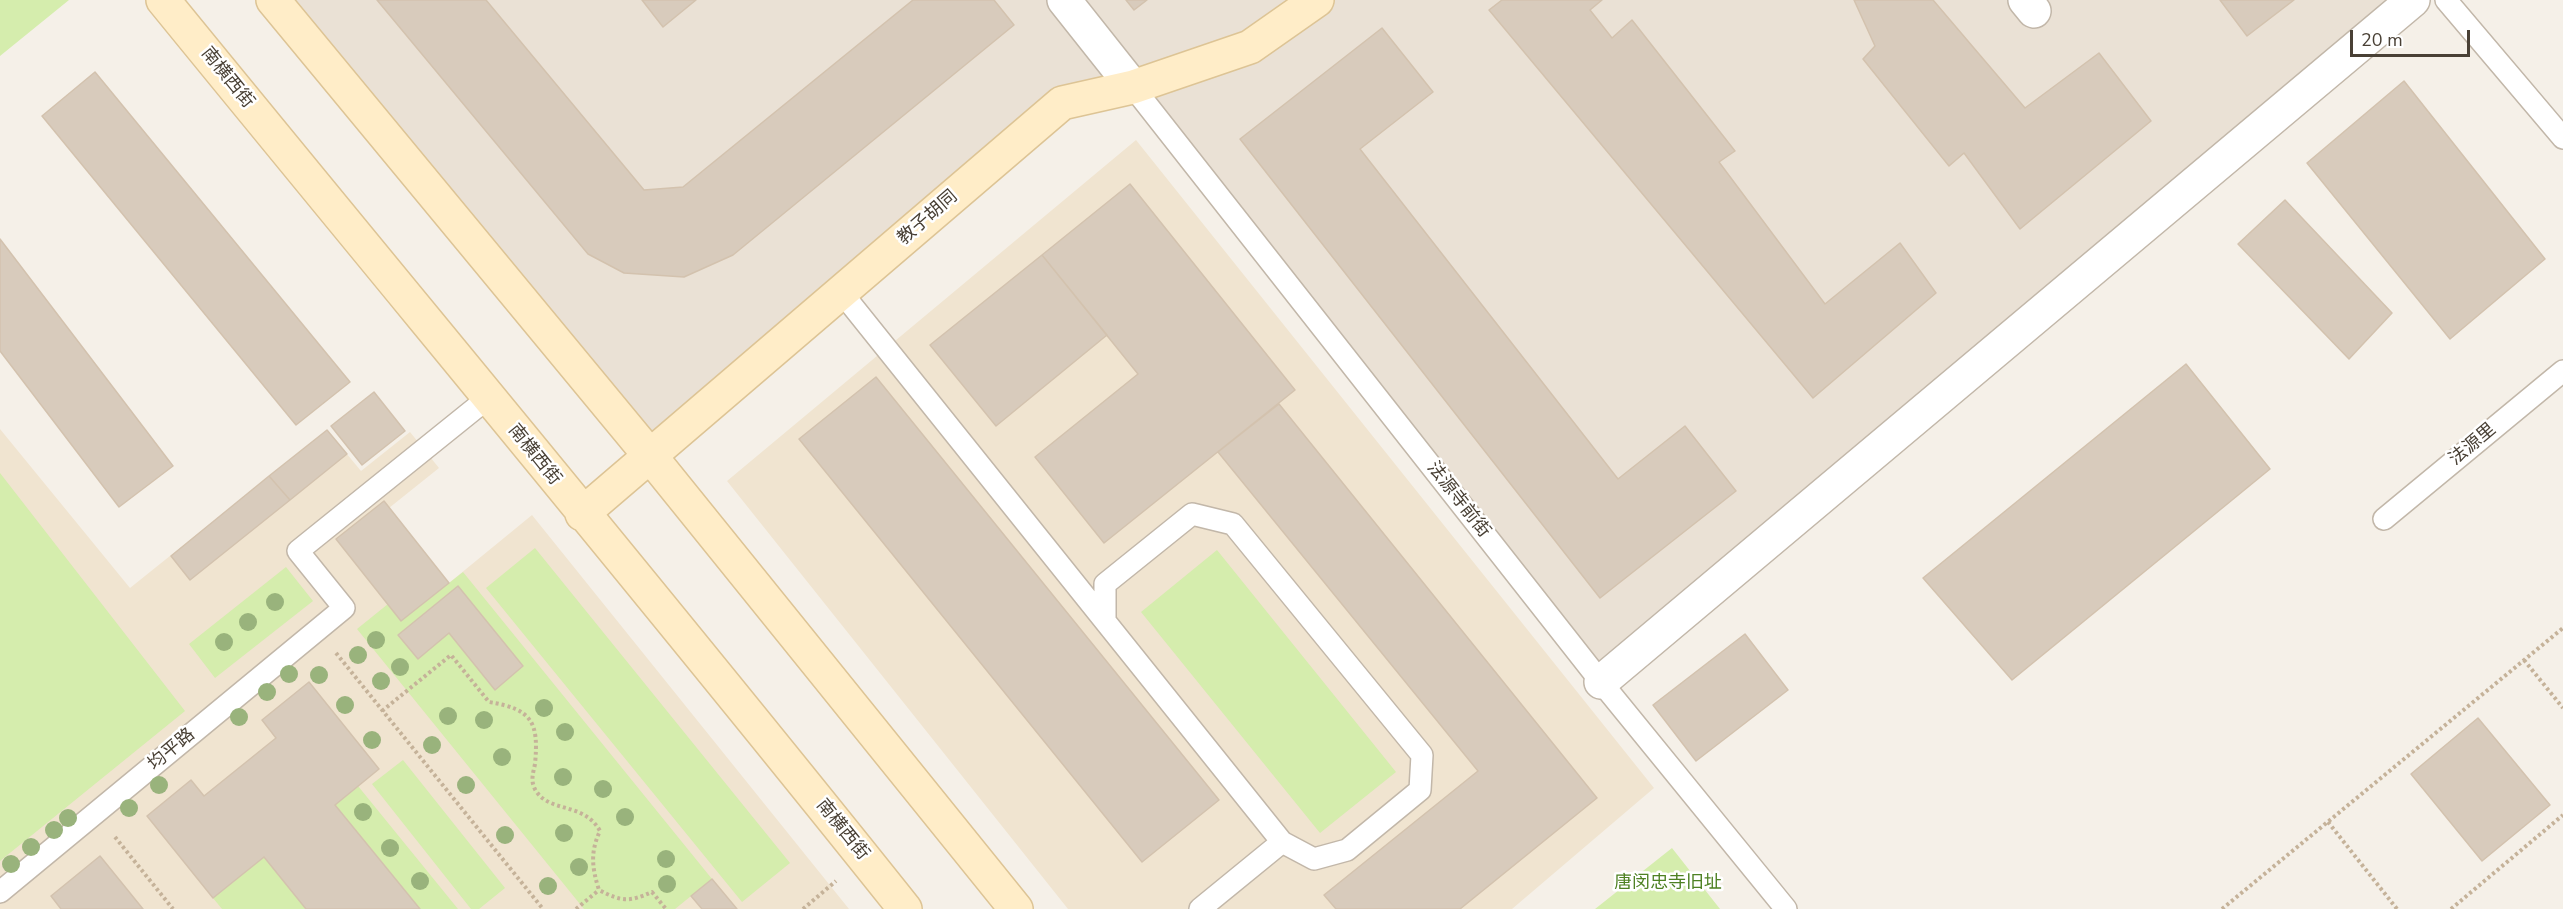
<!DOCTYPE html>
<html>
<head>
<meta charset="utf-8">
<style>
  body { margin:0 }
  #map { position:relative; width:2563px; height:909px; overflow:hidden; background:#f5f0e8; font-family:"Nunito Sans",sans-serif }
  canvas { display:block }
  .scale { position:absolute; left:2350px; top:30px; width:120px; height:27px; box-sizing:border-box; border:3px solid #494035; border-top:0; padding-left:8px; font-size:18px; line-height:21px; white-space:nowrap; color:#494035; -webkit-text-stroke:4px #fff; paint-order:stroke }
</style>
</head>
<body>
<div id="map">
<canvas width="2563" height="909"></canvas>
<div class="scale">20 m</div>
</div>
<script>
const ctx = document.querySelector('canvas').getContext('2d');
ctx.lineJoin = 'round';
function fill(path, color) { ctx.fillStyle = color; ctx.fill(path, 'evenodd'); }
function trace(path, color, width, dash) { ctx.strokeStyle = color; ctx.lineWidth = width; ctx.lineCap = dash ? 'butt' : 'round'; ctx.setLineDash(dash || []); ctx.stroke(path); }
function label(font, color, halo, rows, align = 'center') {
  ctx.font = font + ' "Nunito Sans","Noto Sans SC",sans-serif'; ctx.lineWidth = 5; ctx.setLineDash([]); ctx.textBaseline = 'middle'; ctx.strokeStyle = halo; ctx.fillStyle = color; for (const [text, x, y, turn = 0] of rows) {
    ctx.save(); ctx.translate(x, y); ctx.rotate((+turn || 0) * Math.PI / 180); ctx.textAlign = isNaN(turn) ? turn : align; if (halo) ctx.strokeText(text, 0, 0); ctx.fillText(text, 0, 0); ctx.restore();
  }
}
const residential = new Path2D(`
  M275,0H2413L1601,682L1133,87L1062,103L651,457Z`);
const education = new Path2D(`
  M1136,140L1654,788L1512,909H1068L727,481Z
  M0,429L130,588L327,430L361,471L410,432L439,468L389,508L449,583L532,515L849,909H0Z`);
const green = new Path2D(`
  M0,0H69L0,56Z
  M0,473L185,711L0,861Z
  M535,548L790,863L742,902L486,588Z
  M1217,550L1396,772L1320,833L1141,612Z
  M286,567L313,601L215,678L189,644Z
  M463,572L712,879L675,909H584L357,629L388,604L402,620Z
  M403,760L505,888L479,909H471L372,784Z
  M358,786L458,909H420L335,805Z
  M1672,848L1720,909H1595Z
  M264,857L306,909H222L213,898Z`);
const building = new Path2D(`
  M377,0H486L644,190L683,187L913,0H994L1014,25L733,255L684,277L624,273L588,254Z
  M642,0H696L663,27Z
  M1126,0H1147L1134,10Z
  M1502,0H1602L1590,10L1612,38L1632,20L1735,151L1719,162L1825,304L1900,243L1936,293L1813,398L1489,10Z
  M1854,0H1933L2025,108L2099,53L2151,121L2020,229L1964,153L1949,166L1863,59L1875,46Z
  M2220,0H2294L2247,36Z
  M1382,28L1433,92L1360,149L1618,479L1685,426L1736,491L1600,598L1240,139Z
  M95,72L350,382L296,425L42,116Z
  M2404,81L2545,259L2450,339L2307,163Z
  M1130,184L1295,390L1104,543L1035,457L1138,374L1042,255Z
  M2285,200L2392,313L2349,359L2238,244Z
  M0,239L173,466L119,507L0,351Z
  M1042,255L1107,335L996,426L930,345Z
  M2186,364L2270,469L2012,680L1923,578Z
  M876,377L1219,800L1142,862L799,439Z
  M374,392L405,431L362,465L331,426Z
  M1279,404L1597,798L1460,909H1336L1324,895L1478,771L1218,452Z
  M327,430L347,454L290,500L269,476Z
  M269,476L290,500L190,580L171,556Z
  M384,501L449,583L401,621L336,539Z
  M458,586L523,666L495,690L449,633L418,659L398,635Z
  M1745,634L1788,690L1696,761L1653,705Z
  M309,682L379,769L335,805L420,909H306L264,857L213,898L147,816L191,780L204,796L276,738L262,720Z
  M2478,718L2550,805L2482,861L2411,774Z
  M100,856L143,909H61L51,896Z
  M712,879L737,909H702L691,896Z`);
const path = new Path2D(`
  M336,653L543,909
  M2524,660L2563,708
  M382,711L451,655L489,702C532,709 539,722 535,764C533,774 530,781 536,791C550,813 584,802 600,831C590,852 592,868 599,890C622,902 629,902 652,892L666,909
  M2328,822L2397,909
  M115,837L173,909
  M576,909L599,890
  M803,909L836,881
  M2222,909L2563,628
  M2451,909L2563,815`);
const lane = new Path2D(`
  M2446,0L2563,138
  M1133,87L1601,682L1786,909
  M842,293L1282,842L1314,859L1347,850L1420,790L1422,755L1233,524L1192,514L1105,584V621
  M2384,519L2563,371
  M0,892L344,608L298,551L488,398
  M1200,909L1282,842`);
const street = new Path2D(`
  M1064,0L1133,87
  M2025,0L2034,11
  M1601,682L2413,0`);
const secondary = new Path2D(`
  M163,0C410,303 661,603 905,909
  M273,0L651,457L1016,909
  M582,514L1062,103L1133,87L1250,47L1317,0`);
const trees = [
  [275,602],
  [248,622],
  [376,640],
  [224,642],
  [358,655],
  [400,667],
  [289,674],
  [319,675],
  [381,681],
  [267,692],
  [345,705],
  [544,708],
  [448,716],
  [239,717],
  [484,720],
  [565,732],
  [372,740],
  [432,745],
  [502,757],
  [563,777],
  [159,785],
  [466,785],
  [603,789],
  [129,808],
  [363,812],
  [625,817],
  [68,818],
  [54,830],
  [564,833],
  [505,835],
  [31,847],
  [390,848],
  [666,859],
  [11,864],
  [579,867],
  [420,881],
  [667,884],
  [548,886]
];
const streetNames = [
  ["南横西街",227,78,51],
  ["教子胡同",928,218,-41],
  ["法源里",2473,445,-40],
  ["南横西街",534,455,51],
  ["法源寺前街",1458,500,52],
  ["均平路",172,750,-40],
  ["南横西街",842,830,51]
];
const parkNames = [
  ["唐闵忠寺旧址",1668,884]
];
fill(residential, '#eae1d5');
fill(education, '#f0e4d0');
fill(green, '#d5edad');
fill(building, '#d8cbbc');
trace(building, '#d3c2ae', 1.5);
trace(lane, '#c2b7a9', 24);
trace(street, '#c2b7a9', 36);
trace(secondary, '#ddc495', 36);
trace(path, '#c5b299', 4, [3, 3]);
trace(lane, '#fff', 21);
trace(street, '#fff', 33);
trace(secondary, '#ffedc8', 33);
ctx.fillStyle = '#99b37c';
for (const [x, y] of trees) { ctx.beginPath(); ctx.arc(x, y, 9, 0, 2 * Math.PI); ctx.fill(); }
label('18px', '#494035', '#fff', streetNames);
label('18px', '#4e8123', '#fff', parkNames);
</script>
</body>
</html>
